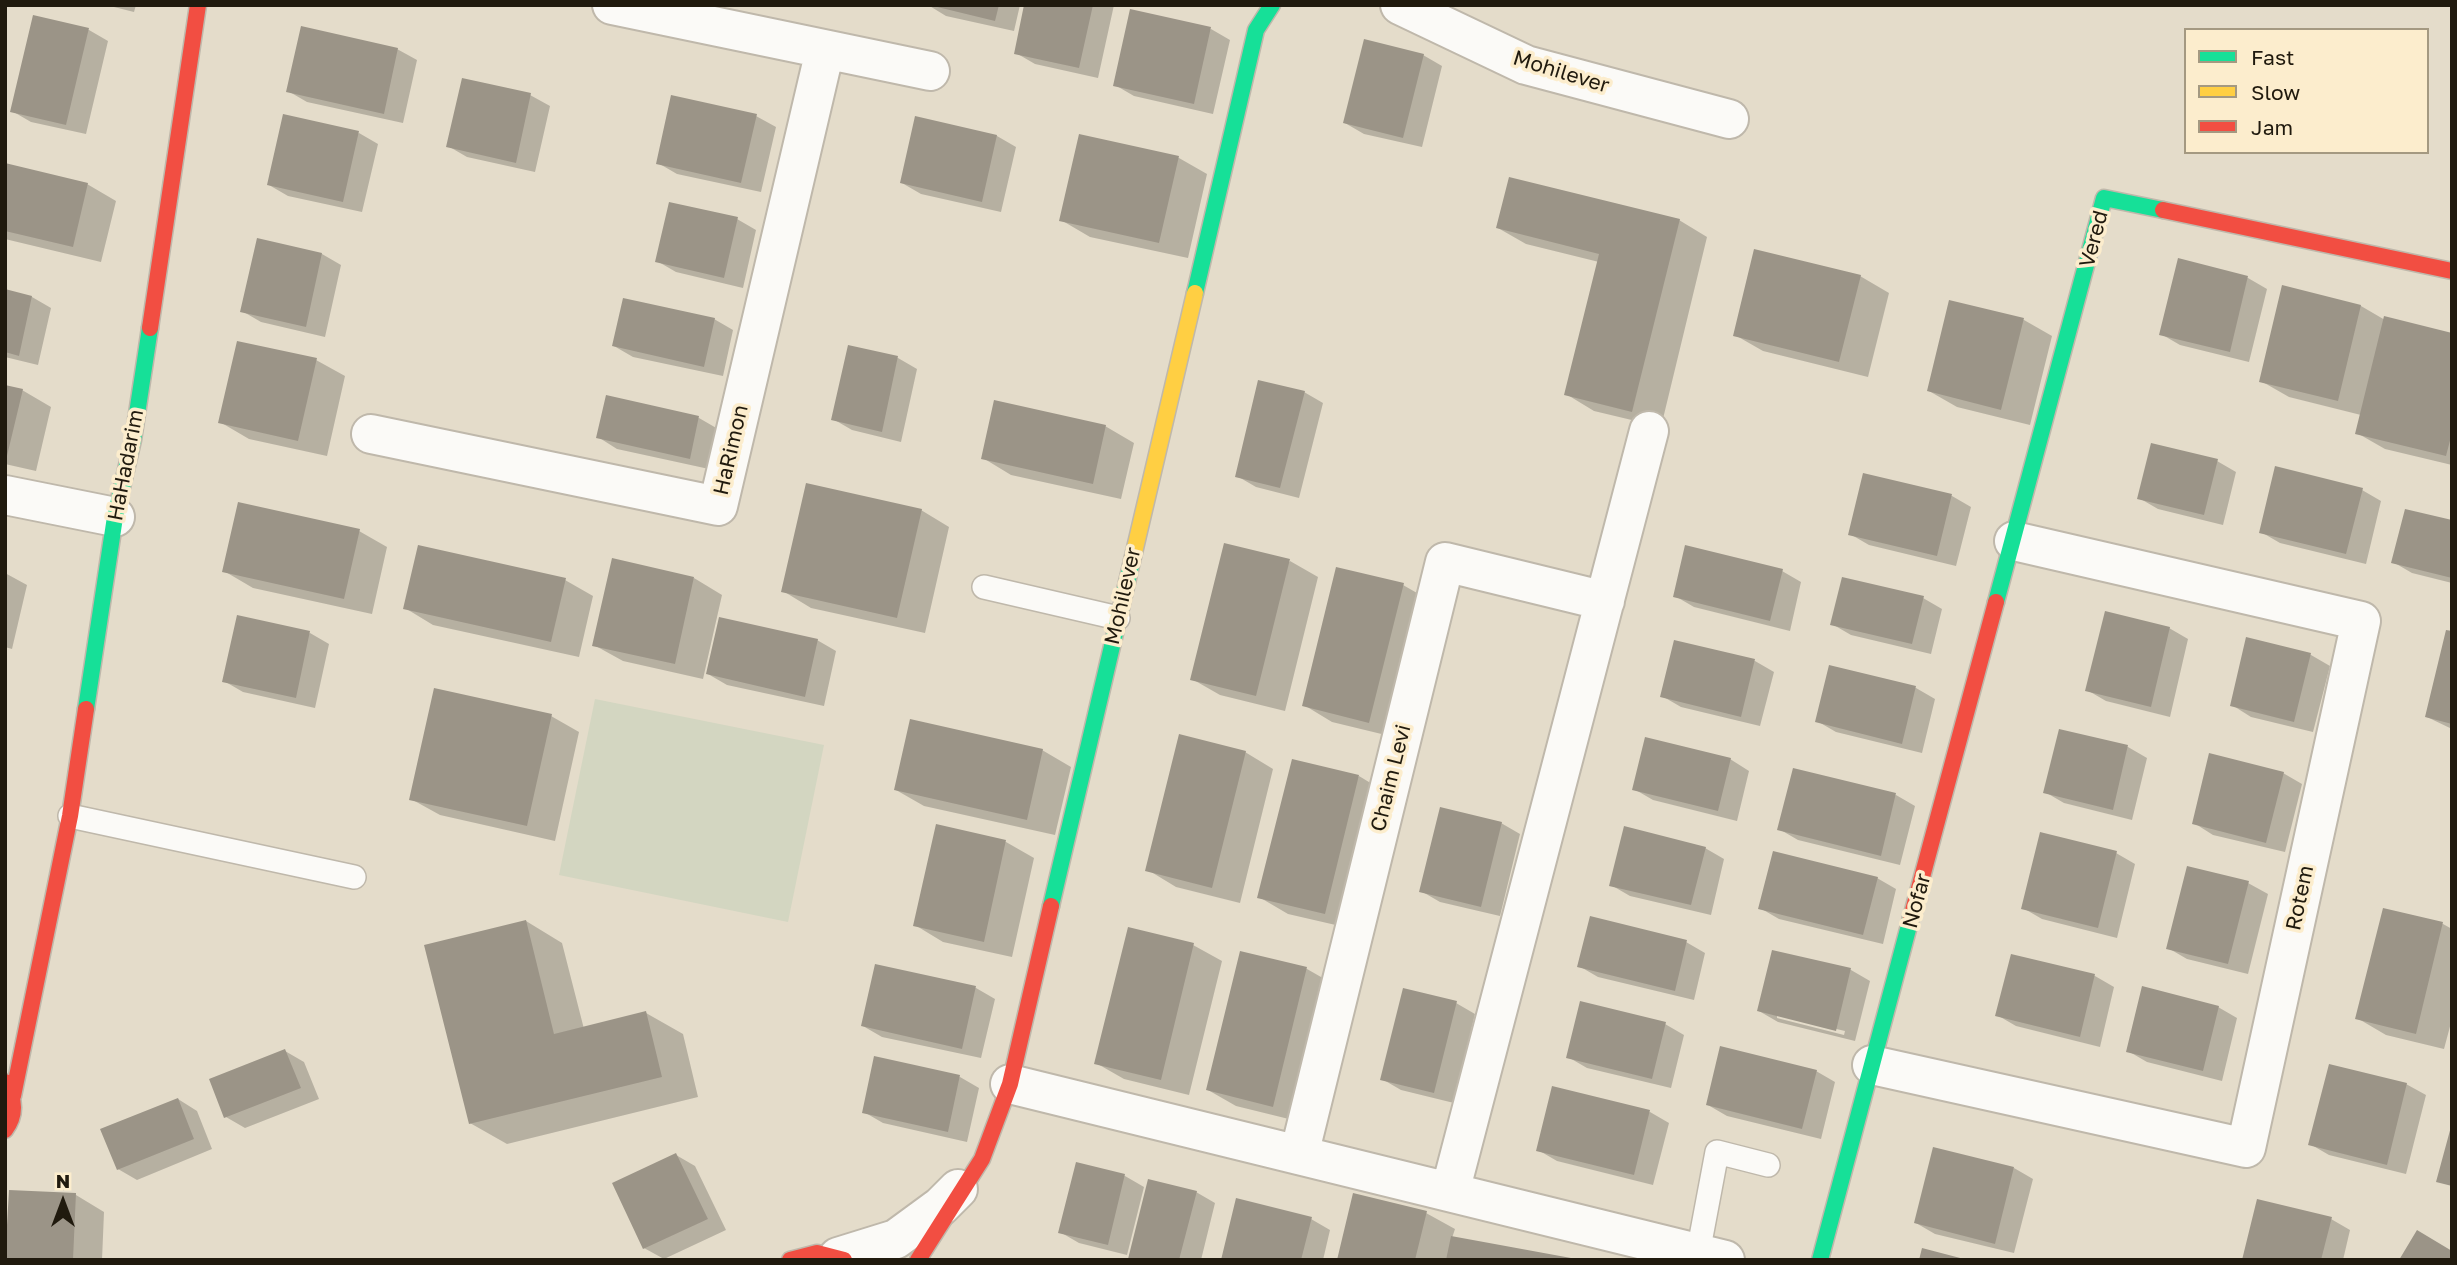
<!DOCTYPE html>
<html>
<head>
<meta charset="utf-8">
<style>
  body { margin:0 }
  #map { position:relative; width:2457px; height:1265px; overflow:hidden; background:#e4dcca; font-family:"Golos Text",sans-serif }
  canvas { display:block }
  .frame { position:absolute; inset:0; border:7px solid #201a0e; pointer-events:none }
  .legend { position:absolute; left:2184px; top:28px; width:245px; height:126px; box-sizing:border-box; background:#fcedcd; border:2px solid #a49981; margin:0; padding:9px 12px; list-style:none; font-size:21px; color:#201a0e }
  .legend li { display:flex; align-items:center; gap:14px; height:35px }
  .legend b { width:35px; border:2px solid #a49981 }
  .north { position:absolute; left:28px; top:1167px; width:70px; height:70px; -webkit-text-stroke:5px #fcedcd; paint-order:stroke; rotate:0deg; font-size:19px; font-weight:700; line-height:28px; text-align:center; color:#201a0e }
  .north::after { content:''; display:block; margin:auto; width:24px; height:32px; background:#201a0e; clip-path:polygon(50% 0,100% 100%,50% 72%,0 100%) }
</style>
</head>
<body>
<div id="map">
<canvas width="2457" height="1265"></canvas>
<div class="frame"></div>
<ul class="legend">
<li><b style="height:9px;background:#16e098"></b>Fast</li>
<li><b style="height:9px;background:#ffcf43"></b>Slow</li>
<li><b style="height:9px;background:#f24e42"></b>Jam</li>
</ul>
<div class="north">N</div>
</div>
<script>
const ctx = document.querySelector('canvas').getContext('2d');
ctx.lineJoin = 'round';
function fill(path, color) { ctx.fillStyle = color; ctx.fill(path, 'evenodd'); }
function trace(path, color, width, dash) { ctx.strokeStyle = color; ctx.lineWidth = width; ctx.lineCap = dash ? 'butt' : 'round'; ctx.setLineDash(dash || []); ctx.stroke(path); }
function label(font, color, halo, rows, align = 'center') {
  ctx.font = font + ' "Golos Text",sans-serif'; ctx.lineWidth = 7; ctx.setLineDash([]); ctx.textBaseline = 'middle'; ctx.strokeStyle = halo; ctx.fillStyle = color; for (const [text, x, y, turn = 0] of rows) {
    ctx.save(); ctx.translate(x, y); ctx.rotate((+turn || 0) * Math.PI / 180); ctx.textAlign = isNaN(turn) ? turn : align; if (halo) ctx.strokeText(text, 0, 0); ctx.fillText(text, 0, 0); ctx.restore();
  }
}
const green = new Path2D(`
  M595,699L824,745L788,922L559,875Z`);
const shadow = new Path2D(`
  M106,5H136L134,12Z
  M928,5H1020L1014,31L946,16Z
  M1026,5H1114L1098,78L1035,64L1016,53Z
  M34,17L89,30L108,41L86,134L31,122L12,111Z
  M1211,29L1230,40L1213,114L1134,96L1115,85Z
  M397,49L417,60L403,123L307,102L288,91Z
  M1423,55L1442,66L1422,147L1364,134L1345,123Z
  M530,95L550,106L535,172L467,157L448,146Z
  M756,116L776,127L761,192L677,174L658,163Z
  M916,118L997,136L1016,147L1001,212L921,194L902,183Z
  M359,133L378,144L362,212L288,196L269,185Z
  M1081,136L1179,158L1207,174L1188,258L1090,237L1061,220Z
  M5,165L87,184L116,201L101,262L5,239Z
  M737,219L756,230L743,288L676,272L657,261Z
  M1679,220L1707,237L1661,427L1594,411L1566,394L1599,262L1526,244L1498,228Z
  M258,240L322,254L341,265L325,337L261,322L242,311Z
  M2179,261L2248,278L2267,289L2249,362L2180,345L2161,334Z
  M1860,276L1889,293L1868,377L1763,351L1735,335Z
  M2283,287L2361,306L2385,320L2452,335V465L2385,449L2357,433L2361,415L2289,397L2261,381Z
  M5,291L32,297L51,308L38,365L5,357Z
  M1950,302L2024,320L2052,336L2030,425L1957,407L1929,391Z
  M714,319L733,330L723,376L633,357L614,346Z
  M850,347L898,358L917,369L901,442L852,430L833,419Z
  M316,360L345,376L327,456L249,439L220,422Z
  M5,386L22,390L51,407L36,471L5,464Z
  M1304,392L1323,403L1299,498L1256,487L1237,476Z
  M699,418L718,429L709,469L617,449L598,437Z
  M1105,426L1134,443L1121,499L1011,475L983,458Z
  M2217,461L2236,472L2223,525L2158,509L2139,498Z
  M1864,475L1952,496L1971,507L1956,566L1869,545L1850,534Z
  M2362,490L2381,501L2366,564L2280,543L2261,532Z
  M921,510L949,527L925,633L811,608L783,591Z
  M2452,522V583L2412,573L2393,562Z
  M359,531L387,547L372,614L253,588L224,571Z
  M1290,561L1318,577L1285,711L1220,695L1192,679Z
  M1782,571L1801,582L1790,631L1694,607L1675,596Z
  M5,573L27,585L12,649L5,647Z
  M694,578L722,595L703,679L623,661L594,645Z
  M565,580L593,596L579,657L433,625L405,608Z
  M1403,585L1431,601L1398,738L1332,722L1304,705Z
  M1923,598L1942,609L1931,654L1851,635L1832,624Z
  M2169,628L2188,639L2170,717L2106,701L2087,690Z
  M310,633L329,644L315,708L243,692L224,681Z
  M2452,633V729L2427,717Z
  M2248,639L2311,655L2330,666L2313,732L2251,717L2232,705Z
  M817,640L836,651L824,706L727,685L708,674Z
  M1675,642L1755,661L1774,672L1760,726L1681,707L1662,696Z
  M1830,667L1916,688L1935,699L1922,753L1836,732L1817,721Z
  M551,716L579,732L555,841L440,815L411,799Z
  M2061,731L2128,747L2147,758L2132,820L2064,803L2045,792Z
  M1042,750L1071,767L1055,835L924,806L896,790Z
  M1245,752L1273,769L1240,903L1176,887L1148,870Z
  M1730,759L1749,771L1737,821L1653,800L1634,789Z
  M2283,773L2302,784L2285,852L2213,835L2194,823Z
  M1359,776L1387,793L1353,929L1288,914L1259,897Z
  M1896,795L1915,806L1900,865L1798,840L1779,829Z
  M1501,823L1520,834L1500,916L1440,902L1421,891Z
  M937,826L1006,842L1034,858L1012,957L943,942L915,925Z
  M1705,848L1724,859L1711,915L1630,896L1611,885Z
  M2116,853L2135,864L2117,938L2042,919L2023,908Z
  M1877,878L1896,889L1883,944L1779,919L1760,908Z
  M2248,883L2268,894L2248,974L2187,959L2168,948Z
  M2384,910L2443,924L2452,929V1019L2444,1049L2386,1035L2357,1018Z
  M526,921L562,943L584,1029L646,1013L683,1034L698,1097L507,1144L470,1123Z
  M1686,942L1705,953L1694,1000L1598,977L1579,966Z
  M1193,945L1222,961L1189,1095L1124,1079L1096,1063Z
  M1773,952L1851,970L1870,981L1855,1041L1778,1022L1759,1011ZM1777,1015L1845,1031L1844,1035L1777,1018Z
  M1241,953L1307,969L1335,985L1301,1122L1236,1106L1208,1090Z
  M2012,956L2095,976L2114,987L2100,1047L2016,1026L1997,1015Z
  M876,966L976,988L995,999L981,1058L882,1037L863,1026Z
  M1456,1003L1475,1014L1454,1103L1401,1090L1382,1079Z
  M2218,1007L2237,1018L2222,1081L2147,1062L2128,1051Z
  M1665,1024L1684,1035L1671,1088L1587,1068L1568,1057Z
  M285,1051L304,1062L319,1099L245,1128L226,1117Z
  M1816,1071L1835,1082L1821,1139L1727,1116L1708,1105Z
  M960,1077L979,1088L967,1142L883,1123L864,1112Z
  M2406,1084L2426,1095L2406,1174L2329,1155L2310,1144Z
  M178,1099L197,1111L212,1149L137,1180L118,1169Z
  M1650,1112L1669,1123L1653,1185L1557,1161L1538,1150Z
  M676,1155L695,1166L726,1230L664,1259L644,1248Z
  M1077,1164L1125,1176L1144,1187L1127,1255L1079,1243L1060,1232Z
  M2014,1168L2033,1179L2014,1253L1935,1234L1916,1223Z
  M10,1192L76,1195L104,1212L102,1260H7Z
  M1196,1192L1215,1203L1201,1260L1130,1258Z
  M1426,1213L1455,1229L1452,1238L1568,1260H1338Z
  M1311,1219L1330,1230L1323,1260H1223Z
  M2331,1219L2350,1230L2343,1260H2244Z`);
const building = new Path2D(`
  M929,5H999L995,21Z
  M1024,5H1093L1079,68L1014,54Z
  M1130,9L1211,27L1194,104L1113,86Z
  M33,15L89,28L66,125L10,112Z
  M301,26L398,48L384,114L286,92Z
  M1364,39L1424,54L1403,138L1343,123Z
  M462,78L531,93L516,163L446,147Z
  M671,95L757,114L741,183L656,164Z
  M283,114L359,131L343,202L267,185Z
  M915,116L997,135L982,202L900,183Z
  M1079,134L1179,156L1159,243L1059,221Z
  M5,163L88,183L73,247L5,231Z
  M1509,177L1680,219L1632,412L1564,395L1599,254L1496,228Z
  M669,202L738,217L724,278L655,262Z
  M257,238L322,253L306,327L240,312Z
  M1754,249L1861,275L1839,362L1733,336Z
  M2178,258L2248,276L2230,352L2159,335Z
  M2282,285L2361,305L2338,401L2259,382Z
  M5,289L32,296L19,356L5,352Z
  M623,298L715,318L704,367L612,346Z
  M1949,300L2024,318L2001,410L1927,391Z
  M2384,316L2452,333V433L2446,456L2355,434Z
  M237,341L317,358L298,441L218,423Z
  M848,345L898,356L882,432L831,420Z
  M1258,380L1305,391L1280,488L1235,477Z
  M5,385L23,389L7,456L5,455Z
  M606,395L699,416L690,459L596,438Z
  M994,400L1106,425L1093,484L981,459Z
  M2151,443L2218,459L2204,515L2137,499Z
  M2275,466L2363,488L2346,554L2259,533Z
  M1863,473L1952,494L1937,556L1848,535Z
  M806,483L922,509L897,618L781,592Z
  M238,502L360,529L344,599L222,572Z
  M2405,509L2452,520V578L2391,563Z
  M1224,543L1290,559L1256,696L1190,680Z
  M418,545L566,578L551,642L403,609Z
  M1685,545L1783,569L1770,621L1673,597Z
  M612,558L694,577L675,664L592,646Z
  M1336,567L1404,583L1369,723L1302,706Z
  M1842,577L1924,596L1912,644L1830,625Z
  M2105,611L2170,627L2151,707L2085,691Z
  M237,615L310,631L296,698L222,682Z
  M719,617L818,639L805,697L706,674Z
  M2446,630L2452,631V724L2425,717Z
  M2246,637L2311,653L2294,722L2230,706Z
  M1674,640L1755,659L1741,717L1660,697Z
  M1829,665L1916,686L1902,744L1815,722Z
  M434,688L552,714L527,826L409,800Z
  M910,719L1043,749L1027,820L894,790Z
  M2059,729L2128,745L2113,810L2043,793Z
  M1179,734L1246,751L1212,888L1145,871Z
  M1645,737L1731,758L1718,811L1632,790Z
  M2209,753L2284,772L2266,843L2192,824Z
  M1292,759L1359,775L1325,914L1257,898Z
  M1793,768L1896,793L1881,856L1777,830Z
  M1440,807L1502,822L1481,907L1419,892Z
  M936,824L1006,840L984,942L913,926Z
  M1624,826L1706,847L1691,905L1609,886Z
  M2040,832L2117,851L2098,928L2021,909Z
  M1773,851L1878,877L1863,935L1758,909Z
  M2187,866L2249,881L2228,964L2166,949Z
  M2383,908L2443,922L2416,1034L2355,1019Z
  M1590,916L1687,940L1675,991L1577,967Z
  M526,920L554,1034L646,1011L662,1077L469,1124L424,945Z
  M1128,927L1194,943L1161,1080L1094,1064Z
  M1772,950L1851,968L1836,1031L1757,1011Z
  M1240,951L1307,967L1273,1107L1206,1090Z
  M2011,954L2095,974L2080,1037L1995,1016Z
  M875,964L976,986L962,1049L861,1026Z
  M2142,986L2219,1006L2203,1071L2126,1052Z
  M1403,988L1457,1001L1434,1093L1380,1080Z
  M1580,1001L1666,1022L1652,1079L1566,1058Z
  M1720,1046L1817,1070L1802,1129L1706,1105Z
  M285,1049L301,1088L224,1118L209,1079Z
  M874,1056L960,1075L948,1132L862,1113Z
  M2329,1064L2407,1083L2387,1165L2308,1145Z
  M1552,1086L1650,1110L1634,1175L1536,1151Z
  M178,1098L194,1139L117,1170L100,1129Z
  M2452,1123V1186L2436,1182Z
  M1933,1147L2014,1167L1995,1244L1914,1223Z
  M676,1153L708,1219L643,1249L612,1183Z
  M1076,1162L1125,1174L1108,1245L1058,1233Z
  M1148,1179L1197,1191L1179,1260L1128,1259Z
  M9,1190L76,1193L73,1260H5Z
  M1353,1193L1427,1211L1415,1260H1337Z
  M1236,1198L1312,1217L1301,1260H1221Z
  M2257,1199L2332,1217L2321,1260H2242Z
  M2417,1230L2452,1251V1260H2399Z
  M1451,1236L1571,1258V1260H1446Z
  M1922,1248L1964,1259V1260H1919Z`);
const lane = new Path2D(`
  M984,587L1118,618
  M70,816L354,877
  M1698,1253L1717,1152L1768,1165`);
const street = new Path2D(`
  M612,5L930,71
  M1400,5L1526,65L1729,119
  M371,434L718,506L825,50
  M5,495L115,517
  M1872,1065L2246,1148L2361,621L2014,541
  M1010,1084L1725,1260
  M1299,1155L1445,562L1605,601
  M1450,1192L1649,431
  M838,1257L896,1239L941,1206L958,1189`);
const fast = new Path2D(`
  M1195,293L1256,30L1272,5
  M1996,602L2104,198L2163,210
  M86,709L115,517L133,440L150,328
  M1051,906L1132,561
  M1820,1260L1911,918`);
const slow = new Path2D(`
  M1132,561L1195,293`);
const jam = new Path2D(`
  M2163,210L2452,271
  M150,328L198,5
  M1911,918L1996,602
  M5,1082C15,1099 17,1114 5,1130
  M13,1096L70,816L86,709
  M790,1260L817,1253L844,1260
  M918,1260L982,1159L1010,1084L1051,906`);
const streetNames = [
  ["Mohilever",1561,72,17],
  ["Vered",2094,239,-75],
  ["HaRimon",731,450,-77],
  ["HaHadarim",126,465,-79],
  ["Mohilever",1123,596,-77],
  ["Chaim Levi",1391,778,-76],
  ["Rotem",2300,898,-78],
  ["Nofar",1917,901,-75]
];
fill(green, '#d3d6c1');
fill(shadow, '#0003');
fill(building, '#9b9487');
trace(lane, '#bfb8ab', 26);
trace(street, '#bfb8ab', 42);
trace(fast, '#bfb8ab', 19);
trace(slow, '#bfb8ab', 19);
trace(jam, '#bfb8ab', 19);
trace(lane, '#fbfaf7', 23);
trace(street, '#fbfaf7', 38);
trace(fast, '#16e098', 16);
trace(slow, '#ffcf43', 16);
trace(jam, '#f24e42', 16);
label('21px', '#201a0e', '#fcedcd', streetNames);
</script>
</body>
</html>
